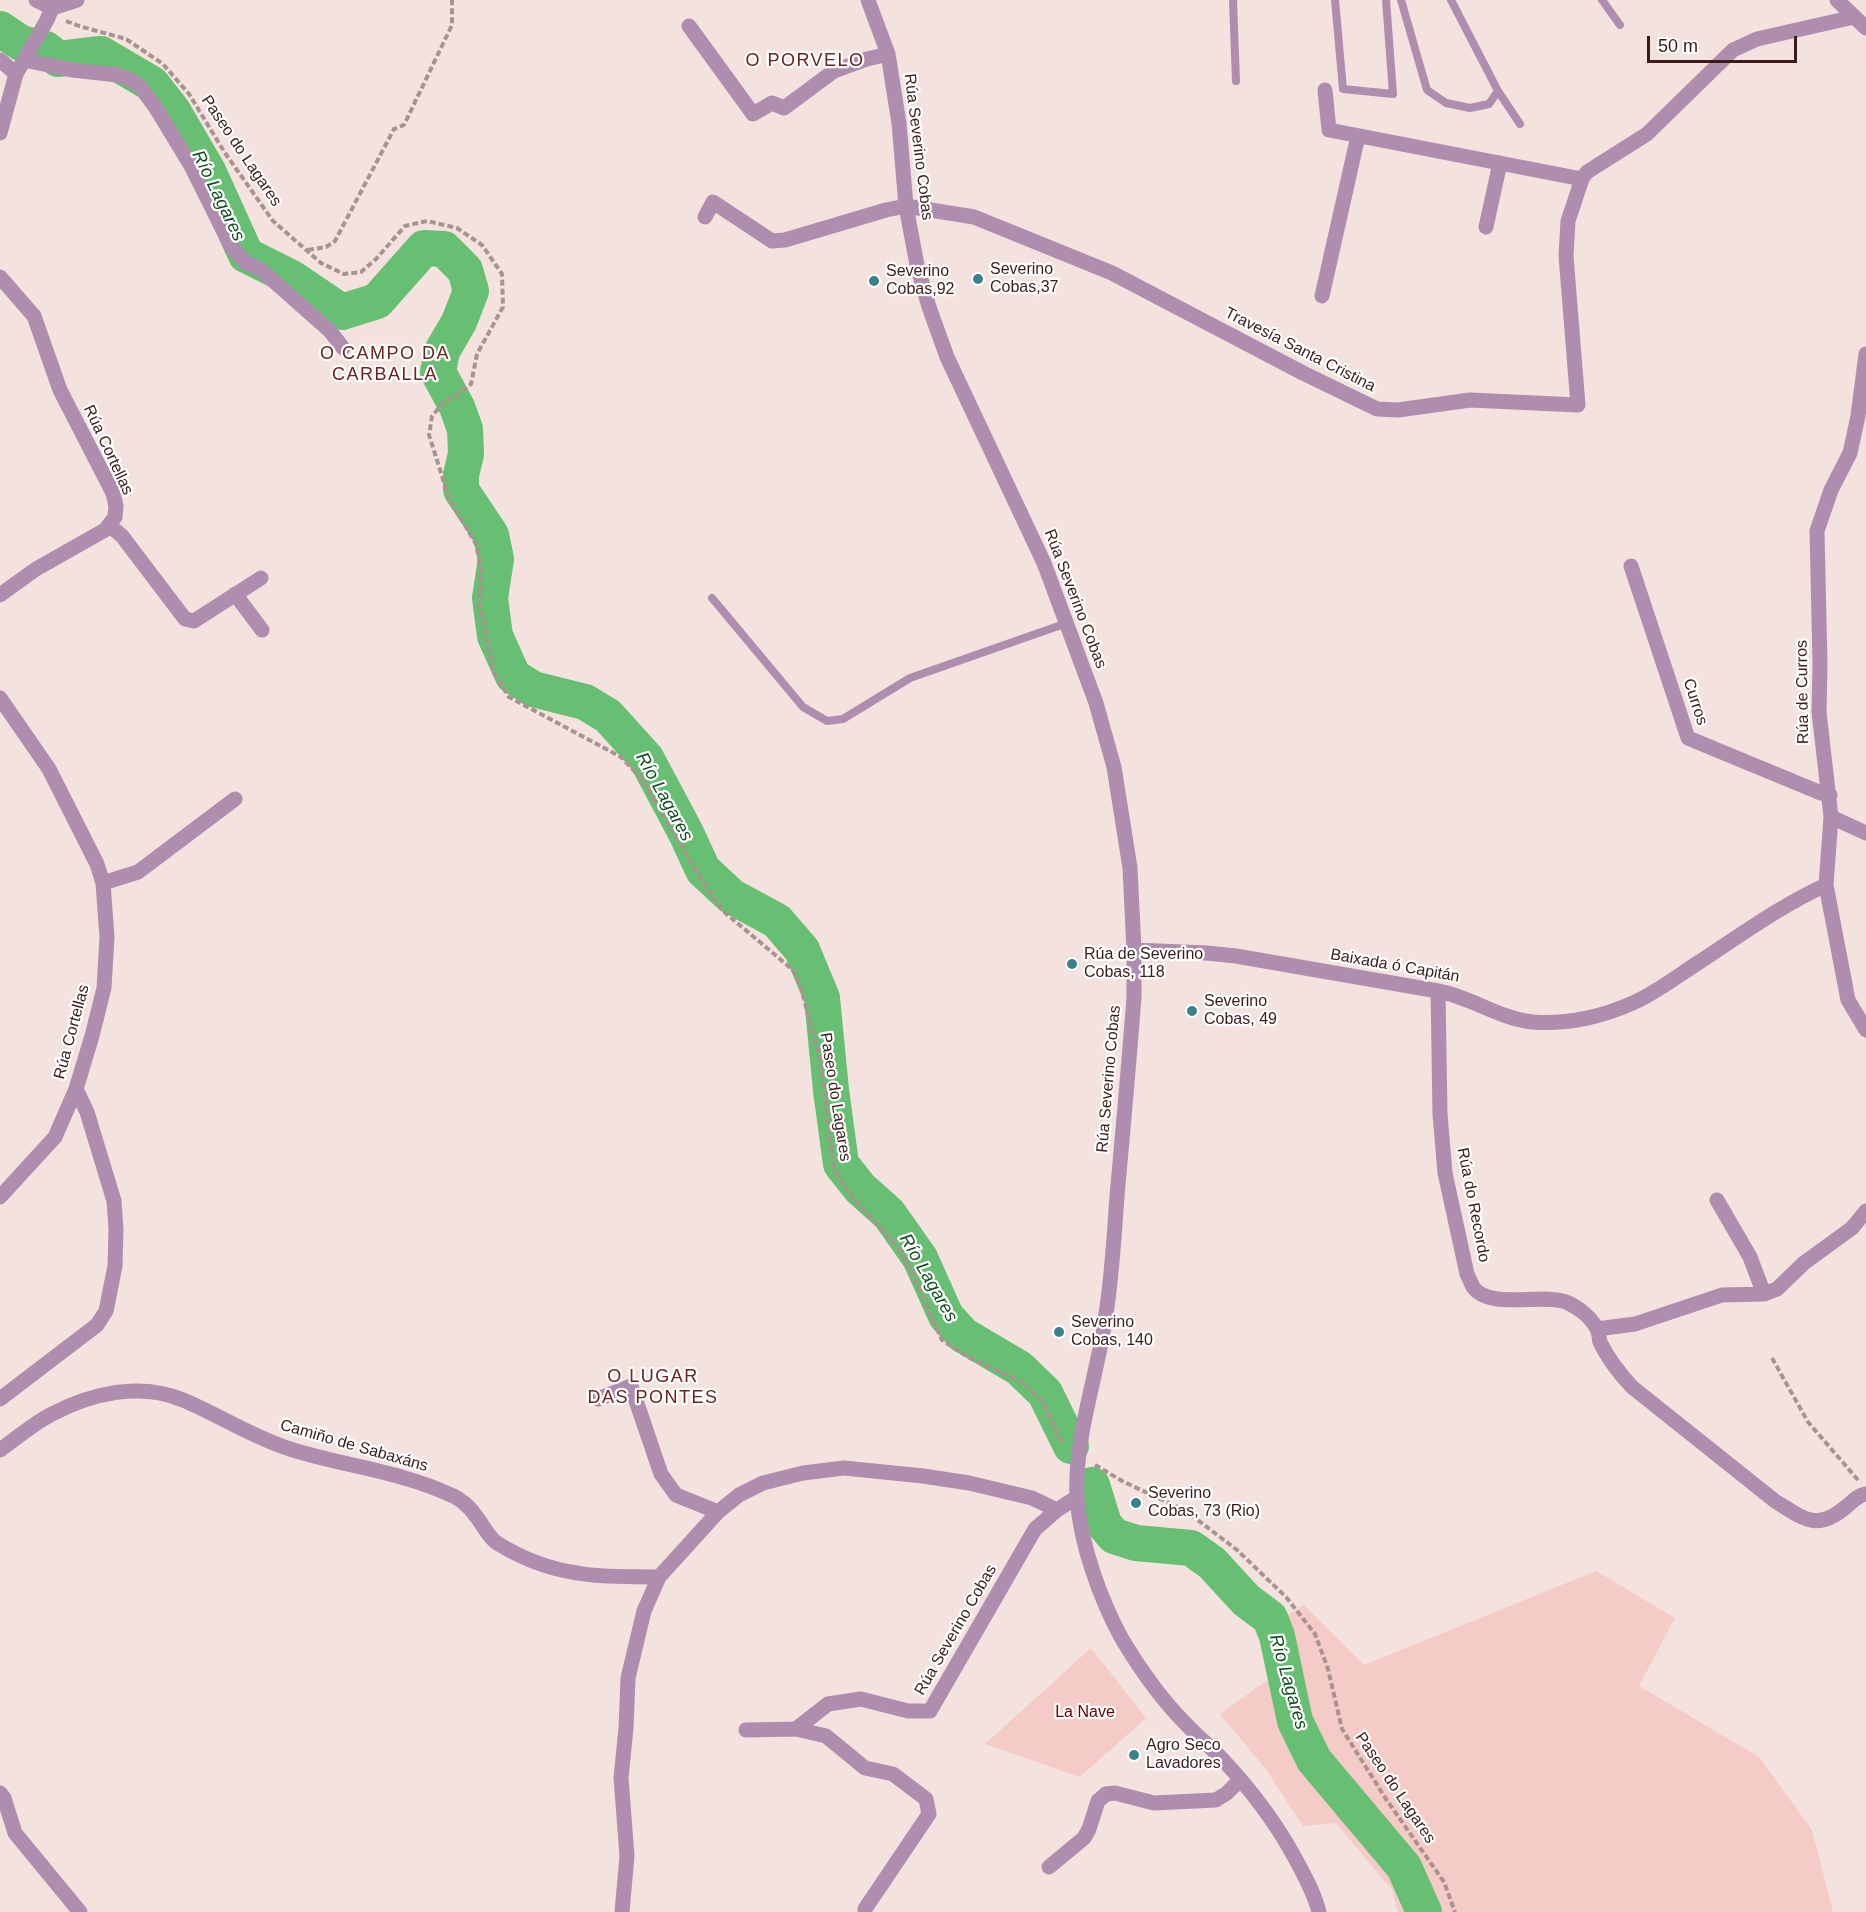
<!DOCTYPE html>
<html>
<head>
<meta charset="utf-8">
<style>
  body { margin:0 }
  #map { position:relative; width:1866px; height:1912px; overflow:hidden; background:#f4e2df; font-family:Arial,sans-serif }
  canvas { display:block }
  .scale { position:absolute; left:1647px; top:36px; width:150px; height:27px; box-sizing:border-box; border:3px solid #3c1c18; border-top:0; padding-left:8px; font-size:18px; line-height:21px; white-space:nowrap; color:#3c1c18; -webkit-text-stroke:4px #fff; paint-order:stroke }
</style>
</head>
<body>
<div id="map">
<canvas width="1866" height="1912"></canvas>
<div class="scale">50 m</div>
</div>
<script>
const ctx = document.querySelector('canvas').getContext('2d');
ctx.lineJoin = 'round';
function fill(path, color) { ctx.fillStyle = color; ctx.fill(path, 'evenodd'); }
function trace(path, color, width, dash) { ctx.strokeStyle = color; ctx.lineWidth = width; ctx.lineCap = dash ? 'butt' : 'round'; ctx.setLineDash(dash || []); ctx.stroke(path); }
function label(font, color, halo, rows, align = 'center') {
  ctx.font = font + ' Arial,sans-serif'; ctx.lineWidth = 4.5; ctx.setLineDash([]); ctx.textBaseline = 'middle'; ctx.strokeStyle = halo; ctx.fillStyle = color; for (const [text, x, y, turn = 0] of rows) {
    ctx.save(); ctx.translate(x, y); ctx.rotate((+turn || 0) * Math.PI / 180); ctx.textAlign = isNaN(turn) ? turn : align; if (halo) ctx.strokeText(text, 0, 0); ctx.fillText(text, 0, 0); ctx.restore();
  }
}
const green = new Path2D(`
  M1596,1571L1675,1618L1639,1686L1759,1757L1812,1830L1833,1912H1398L1392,1890L1336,1823L1303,1826L1265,1768L1220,1714L1273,1676L1257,1634L1304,1605L1364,1665Z
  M1091,1648L1146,1718L1080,1777L985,1744Z`);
const river = new Path2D(`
  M0,29L21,43L46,49L58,59L101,54L152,84L173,111L208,171L246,255L290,277L342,312L377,301L424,248L444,249L465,270L471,291L459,322L442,351L438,372L457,407L465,429L466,454L461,475V490L491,535L496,559L490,598L495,636L513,676L533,689L585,702L608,716L646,758L686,833L703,870L731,896L777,921L802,950L822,998L831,1090L841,1164L860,1188L889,1214L920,1258L946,1316L963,1335L1019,1368L1045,1393L1071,1446
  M1092,1485L1104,1524L1114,1536L1136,1543L1191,1548L1212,1563L1246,1600L1270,1618L1277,1636L1295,1721L1314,1760L1404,1867L1424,1912`);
const path = new Path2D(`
  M66,21L79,26L126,39L163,64L189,94L225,153L273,221L321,263L344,274L361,272L376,259L405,226L427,221L457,228L482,245L502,274L503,307L477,354L471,384L458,394L444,402L432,416L429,435L449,498L476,544L481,568L480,607L494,673L509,697L621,757L642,779L706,887L723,911L793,970L801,988L820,1059L834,1170L852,1197L897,1246L911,1270L942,1340L968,1357L1020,1381L1042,1400L1062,1444
  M308,250L326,247L335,241L394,129L404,125L452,25V0
  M1772,1358L1808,1422L1858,1480
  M1095,1465L1124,1482L1186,1511L1237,1550L1286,1597L1315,1634L1328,1669L1342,1729L1386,1799L1444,1882L1455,1912`);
const lane = new Path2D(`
  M1233,0L1236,81
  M1335,0L1343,89L1393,94L1386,0
  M1401,0L1427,90L1446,103L1470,108L1489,104L1498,91
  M1451,0L1498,91L1520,124
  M1602,0L1620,25
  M712,598L803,707L827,721L843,719L910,678L1067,623`);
const street = new Path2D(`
  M36,0L52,8L77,0
  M868,0L888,54L899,123L906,206L917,265L929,307L947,357L1044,563L1096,703L1114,767L1130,868L1134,950V997C1129,1063 1123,1130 1117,1196C1114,1237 1112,1279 1105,1320C1097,1377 1074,1439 1077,1497C1080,1543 1100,1599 1122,1639C1140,1669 1160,1698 1185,1723C1197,1736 1212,1748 1224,1761C1251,1790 1276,1823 1295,1858C1304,1875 1314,1892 1319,1912
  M1837,0L1866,28
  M689,26L753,114L772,103L784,108L834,71L867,59L888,54
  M0,60L16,74
  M24,60L72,70L118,75L129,79L140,86L156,108L190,164L231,246L245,262L261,270L330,331L343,348
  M1325,90L1329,130L1582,179
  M0,133L16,74L47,20L52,8
  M705,217L713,202L772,241L785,240L886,210L906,206L974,217L1112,273L1303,373L1377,409L1398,410L1470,400L1578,405L1566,256L1568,221L1582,179L1587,172L1647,134L1733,50L1757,39L1854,17
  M1486,227L1500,163
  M0,277L34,316L60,390L113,493L116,506L115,517L105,530L36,569L0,595
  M1322,296L1358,136
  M1866,354L1858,416L1850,453L1831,490L1817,531L1820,664L1819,712L1831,817L1826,885L1848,1000L1866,1030
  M109,525L122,536L185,619L194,621L261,578
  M1631,566L1688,738L1821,793L1830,795
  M235,594L262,630
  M0,698L49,769L97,864L103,883L107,937L104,988L92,1036L76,1089L55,1137L0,1197
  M1831,817L1866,833
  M103,883L138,872L235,799
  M1134,950L1207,953L1236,956L1438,991C1471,997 1500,1019 1533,1022C1567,1025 1605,1016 1635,1002C1659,991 1680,974 1701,961C1742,934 1782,905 1826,885
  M1438,991L1440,1114L1445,1173L1467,1274C1469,1278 1471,1283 1473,1287C1489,1310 1541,1293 1566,1302C1578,1307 1591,1317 1597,1329C1599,1333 1599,1338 1600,1342C1608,1359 1620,1374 1632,1387L1775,1501C1804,1519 1817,1532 1847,1506C1853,1501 1858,1495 1866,1494
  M1717,1200L1750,1257L1764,1294
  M1597,1329L1635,1324L1722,1295L1764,1294L1777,1289L1804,1263L1852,1228L1866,1211
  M0,1399L97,1325L106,1311L115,1266L116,1229L114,1201L87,1112L76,1089
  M598,1399L631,1386L661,1474L676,1495L718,1512
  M0,1450C17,1438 34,1423 52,1414C92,1393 140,1382 183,1400C219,1415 252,1437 290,1449C343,1466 400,1471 451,1495C459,1498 470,1507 475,1515C483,1524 487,1536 497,1543C521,1558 550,1569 577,1573C602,1578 634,1576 659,1577
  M796,1729L826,1736L865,1768L893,1774L926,1799L929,1814L865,1909
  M746,1730L796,1729L828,1704L861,1699L908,1711H930L1035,1529L1057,1510
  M0,1793L4,1798L15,1833L80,1912
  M1049,1867L1084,1838L1089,1829L1098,1801L1106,1794L1115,1793L1154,1803L1216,1800L1227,1793L1240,1780
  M622,1912L627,1856L621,1778L626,1728L628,1678L644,1611L659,1577L718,1512L739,1495L763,1483L803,1473L844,1468L923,1476L969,1483L1032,1498L1057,1510L1077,1497`);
const markers = [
  [978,279,6,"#3a818b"],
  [874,281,6,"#3a818b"],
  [1072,964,6,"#3a818b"],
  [1192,1011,6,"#3a818b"],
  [1059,1332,6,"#3a818b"],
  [1136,1503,6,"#3a818b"],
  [1134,1755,6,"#3a818b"]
];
const streetNames = [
  ["Rúa Severino Cobas",918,147,83],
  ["Paseo do Lagares",241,151,56],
  ["Travesía Santa Cristina",1300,350,27],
  ["Rúa Cortellas",108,450,65],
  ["Rúa Severino Cobas",1075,599,69],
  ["Rúa de Curros",1803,692,-91],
  ["Curros",1695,702,72],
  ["Baixada ó Capitán",1395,966,10],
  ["Rúa Cortellas",72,1032,-75],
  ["Rúa Severino Cobas",1109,1079,-85],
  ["Paseo do Lagares",835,1097,81],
  ["Rúa do Recordo",1473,1205,79],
  ["Camiño de Sabaxáns",354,1446,16],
  ["Rúa Severino Cobas",956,1630,-60],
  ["Paseo do Lagares",1395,1788,56]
];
const poiNames = [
  ["Severino",990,270],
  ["Cobas,37",990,288],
  ["Severino",886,272],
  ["Cobas,92",886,290],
  ["Rúa de Severino",1084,955],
  ["Cobas, 118",1084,973],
  ["Severino",1204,1002],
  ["Cobas, 49",1204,1020],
  ["Severino",1071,1323],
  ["Cobas, 140",1071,1341],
  ["Severino",1148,1494],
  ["Cobas, 73 (Rio)",1148,1512],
  ["Agro Seco",1146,1746],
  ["Lavadores",1146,1764]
];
const parkNames = [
  ["La Nave",1085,1713]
];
const neighbourhoodNames = [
  ["O PORVELO",805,61],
  ["O CAMPO DA",385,354],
  ["CARBALLA",385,375],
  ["O LUGAR",653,1377],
  ["DAS PONTES",653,1398]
];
const waterNames = [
  ["Río Lagares",218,196,64],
  ["Río Lagares",664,797,61],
  ["Río Lagares",928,1278,60],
  ["Río Lagares",1288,1682,74]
];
fill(green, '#f4cbc6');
trace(river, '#67bf74', 36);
trace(path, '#aa928f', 4, [6, 3]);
trace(lane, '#af8dae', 8);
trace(street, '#af8dae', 15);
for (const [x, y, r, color] of markers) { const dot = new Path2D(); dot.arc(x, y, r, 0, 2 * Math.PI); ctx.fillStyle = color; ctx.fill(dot); trace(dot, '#fff', 2); }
label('16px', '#3c1c18', '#fff', streetNames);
label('16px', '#3c1c18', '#fff', poiNames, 'left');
label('16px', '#670003', '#fff', parkNames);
ctx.letterSpacing = '1.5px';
label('18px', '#6b231e', '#fff', neighbourhoodNames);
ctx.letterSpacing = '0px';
label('italic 18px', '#0d4d1d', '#fff', waterNames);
</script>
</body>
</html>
